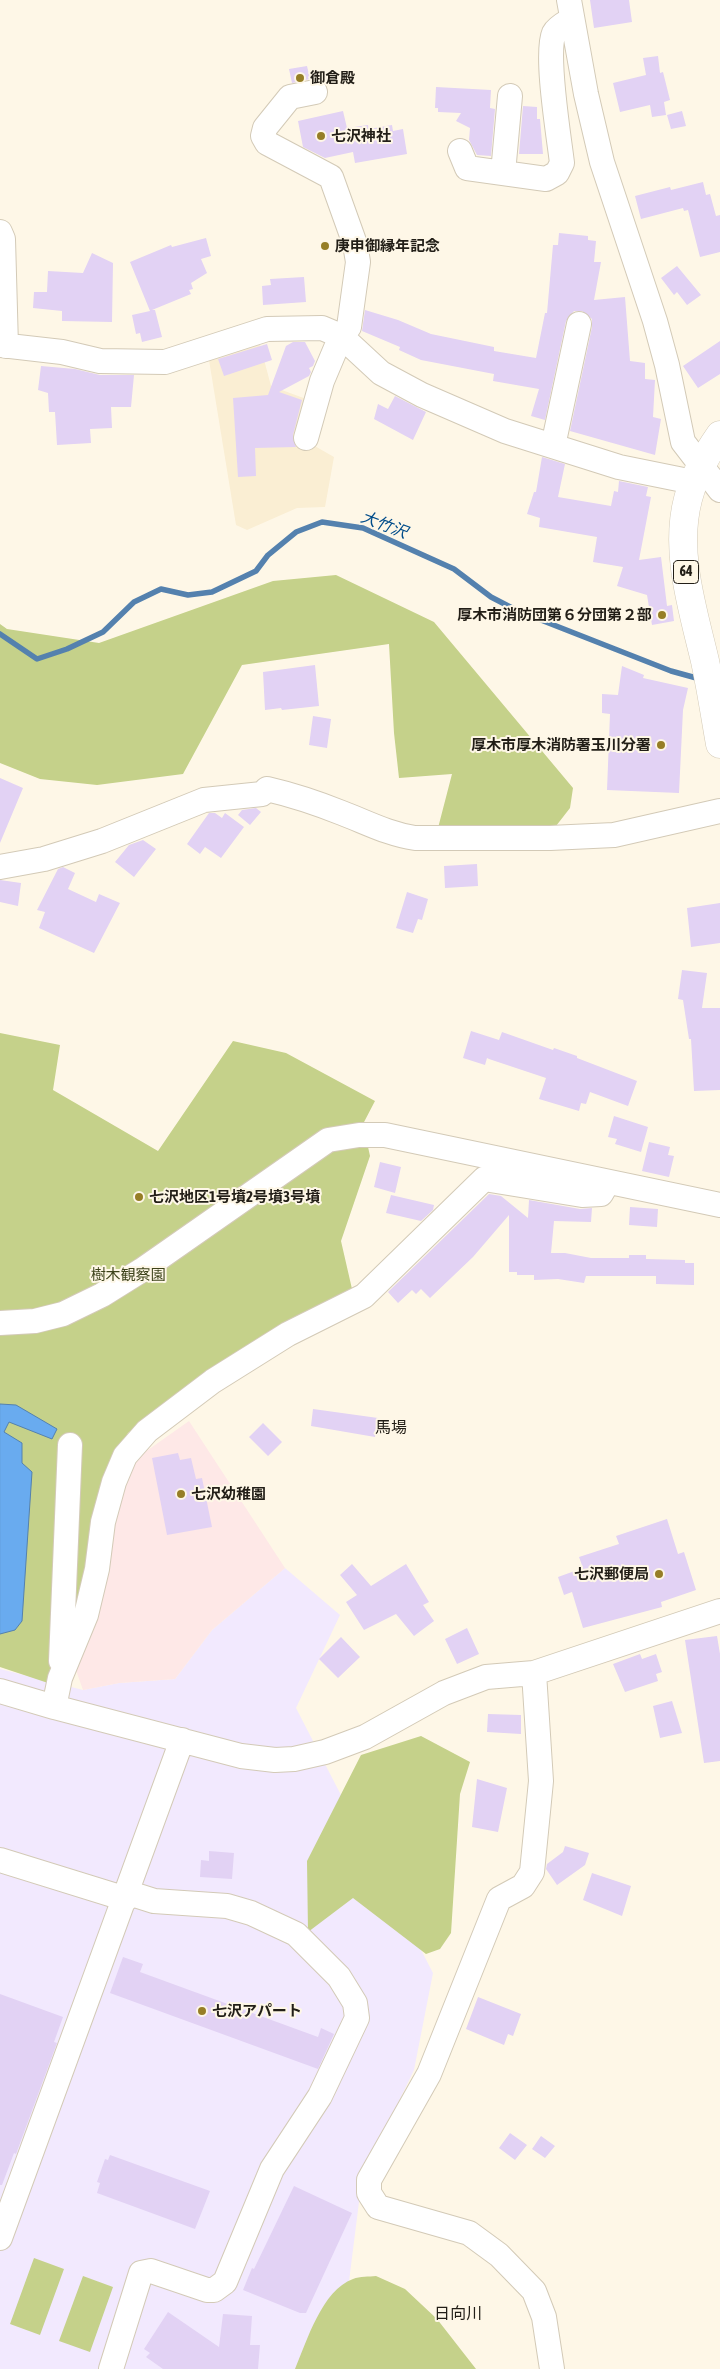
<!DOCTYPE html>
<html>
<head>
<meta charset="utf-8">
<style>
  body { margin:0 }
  canvas { display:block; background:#fef7e7 }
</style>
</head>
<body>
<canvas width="720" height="2369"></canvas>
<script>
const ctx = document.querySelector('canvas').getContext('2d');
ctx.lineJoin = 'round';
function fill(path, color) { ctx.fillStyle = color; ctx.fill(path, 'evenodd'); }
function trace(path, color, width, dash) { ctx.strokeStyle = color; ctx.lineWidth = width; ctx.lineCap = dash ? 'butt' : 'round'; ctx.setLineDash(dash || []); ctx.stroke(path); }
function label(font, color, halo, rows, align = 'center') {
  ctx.font = font + ' "Asap Condensed","Noto Sans JP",sans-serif'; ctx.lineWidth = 4; ctx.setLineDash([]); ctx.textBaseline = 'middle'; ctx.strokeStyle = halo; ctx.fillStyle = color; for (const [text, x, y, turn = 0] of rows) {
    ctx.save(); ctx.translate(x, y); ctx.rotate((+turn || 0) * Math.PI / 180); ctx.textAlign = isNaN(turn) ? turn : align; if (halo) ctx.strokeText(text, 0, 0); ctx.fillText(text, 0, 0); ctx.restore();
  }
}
const commercial = new Path2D(`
  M285,1568L340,1615L296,1708L433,1973L414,2070L362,2178L338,2369H0V1669L83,1690L119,1683L175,1679L212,1630Z`);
const built = new Path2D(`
  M258,337L271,386L309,400L313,445L334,457L325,507L297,508L247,530L236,525L208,354Z`);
const education = new Path2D(`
  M189,1421L285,1568L212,1630L175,1679L119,1683L83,1690L72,1659L119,1495L138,1457Z`);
const green = new Path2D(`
  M336,575L434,622L573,788L570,808L556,826L438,828L452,774L399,778L394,733L389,644L242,665L183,774L97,785L40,779L0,763V624L7,629L99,643L273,581Z
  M0,1033L60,1045L53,1090L158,1151L233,1041L286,1053L375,1101L363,1124L370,1156L341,1241L352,1289L204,1378L128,1433L104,1483L81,1607L48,1683L0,1667Z
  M421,1736L470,1762L460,1794L451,1933L440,1949L426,1954L353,1898L308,1932L307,1861L361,1755Z
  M34,2258L64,2269L40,2335L10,2324Z
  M83,2276L113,2287L90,2352L59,2341Z
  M376,2276L405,2289L437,2319L476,2369H295C307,2341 322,2290 353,2279C360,2276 369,2277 376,2276Z`);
const water = new Path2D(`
  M0,1404L16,1405L57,1429L52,1439L9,1422L4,1432L22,1443V1463L32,1472L22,1621L15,1630L0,1634Z`);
const stream = new Path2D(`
  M0,634L37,659L67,649L103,632L134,602L161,589L188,595L212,592L256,571L268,555L296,532L322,522L363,528L454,569L491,597L518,611L671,671L700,679`);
const building = new Path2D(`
  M590,0H629L632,22L594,28Z
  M658,56L660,73L663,72L670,100L664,102L666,115L652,117L650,105L620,112L613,83L646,75L643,58Z
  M307,66L310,79L292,83L289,69Z
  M436,87L491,90L490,108L495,109L491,156L477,155L469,140L470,128L456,121L461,113L438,112V108H435Z
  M523,106L537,107V119H540L543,154H519Z
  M343,111L347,128L368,125L369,129L392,125L393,131L403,129L407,154L355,163L353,152L325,158L303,147L298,121Z
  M682,111L686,126L671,129L667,115Z
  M703,182L706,195L710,194L716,216L720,215V252L700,257L688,210L684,211L683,208L641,219L635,196L670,187L671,190Z
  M559,233L588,236V240L596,241L594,262H601L594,300L625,297L630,361L645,363V379L655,380L653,417L661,419L655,455L570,431L592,327V319L582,311H574L566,321L545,420L531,416L539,389L493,381L494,374L421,360L399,350L400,347L362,331L365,310L398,320L431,334L494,347V351L536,358L545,313H547L553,245H558Z
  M206,238L211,256L201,259L207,273L191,283L193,289L189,290L191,294L152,310H155L162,337L142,342L140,333L136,334L132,315L150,311L130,262L171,245L172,247Z
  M92,253L113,263L112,322L62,321V311L33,308L34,292H47L48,271L83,273Z
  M677,266L701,295L687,305L677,292L674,295L661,278Z
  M304,277L306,302L263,305L262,286L271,285L270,279Z
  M720,341V374L698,388L683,366Z
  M293,342H305L315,361L313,366L309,368L311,372L309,376L279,392L302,400L293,435L296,447L255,448L256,476L238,477L233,398L268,395L286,346Z
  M267,344L272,360L224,376L218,359Z
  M41,366L75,369L100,375H134L131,407H111L112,428L90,429L91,443L57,445L55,412H49L48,393L38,390Z
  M395,396L426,412L413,440L374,419L378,404L388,409Z
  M542,457L565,464L558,497L611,506L614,491L618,492L619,481L648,487L646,496L651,497L639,560L661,557L667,606L672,605L674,621L652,625L647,595L617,586L623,567L593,562L597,537L539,527L540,518L527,514L534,492H536Z
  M315,665L319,706L282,710L281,708L265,710L263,672Z
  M622,666L644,675L643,678L688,688L683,710L679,793L607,790L610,714L602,713V694L618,695Z
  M313,716L331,719L327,748L309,745Z
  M0,778L23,788L0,843Z
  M256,808L261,812L250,825L238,815L242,810Z
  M209,813H215L222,818L225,813L244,827L221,858L205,847L200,854L187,844Z
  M143,840L156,849L134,877L115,862L129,845Z
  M477,864L478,886L445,888L444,866Z
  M63,867L75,873L68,889L96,902L99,894L120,903L94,953L39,928L45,912L37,910L58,869Z
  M0,880L21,883L18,906L0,902Z
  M407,892L428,899L422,920L418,919L413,933L396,928Z
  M720,903V943L691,947L687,908Z
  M682,970L707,973L702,1008H720V1090L694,1091L691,1039H689L683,1000L678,999Z
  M471,1031L499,1040L502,1032L553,1050L554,1048L577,1056V1058L637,1081L628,1106L590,1092L586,1104L581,1103L579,1111L539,1099L546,1078L489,1059L487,1058L485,1065L463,1058Z
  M614,1116L648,1127L641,1152L615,1144L617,1139L608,1137Z
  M649,1142L670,1147L668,1155L674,1156L669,1177L642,1171Z
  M380,1162L401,1167L395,1193L374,1187Z
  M489,1194L501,1196L528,1218L529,1200L580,1209L592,1208L591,1222L554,1221L551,1253H565L591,1258H629V1255H646V1259L685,1260V1263H694V1285L656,1284V1276H586L584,1283L558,1279L534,1280V1275H517V1272H509V1215L473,1257L430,1298L421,1289L416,1294L412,1290L398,1303L388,1292Z
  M391,1195L434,1205L433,1210L421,1221L386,1213Z
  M630,1207L658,1209L657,1227L629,1225Z
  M313,1409L378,1418L375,1437L311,1426Z
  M263,1423L282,1442L268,1456L249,1437Z
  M178,1453L180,1460L191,1458L196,1479L202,1478L212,1527L167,1535L152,1458Z
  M667,1519L678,1554L684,1552L696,1590L661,1602L662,1607L583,1628L572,1592L564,1595L558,1577L583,1568L579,1557L619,1544L616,1536Z
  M352,1564L371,1586L406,1564L429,1602L423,1605L434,1621L414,1636L396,1614L364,1630L346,1602L357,1595L340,1575Z
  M467,1628L479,1654L457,1664L445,1639Z
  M717,1636L720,1654V1761L704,1763L685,1640Z
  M341,1637L360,1657L338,1678L319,1659Z
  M640,1654L642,1659L656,1654L662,1672L656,1674L658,1681L625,1692L613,1664Z
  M672,1701L682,1733L660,1738L653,1706Z
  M488,1714L521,1715V1734L487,1732Z
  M477,1779L507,1788L498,1832L472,1827Z
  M565,1846L589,1853L585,1865L557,1885L546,1869L547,1864L563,1852Z
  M209,1851L234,1853L232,1879L200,1877L201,1860L209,1861Z
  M592,1873L631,1886L622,1916L583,1900Z
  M123,1957L143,1964L140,1972L318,2037L321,2028L334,2034L318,2069L110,1993Z
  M0,1994L63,2017L54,2042L57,2043L16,2154L14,2153L2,2185H0Z
  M478,1997L521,2014L513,2036L508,2034L504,2045L466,2029Z
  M510,2133L527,2145L515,2160L499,2148Z
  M541,2136L555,2146L545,2158L532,2149Z
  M110,2155L210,2191L195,2229L97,2193L100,2183L97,2182L105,2159L108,2160Z
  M294,2186L352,2213L306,2313H300L243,2290L252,2268L254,2269Z
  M168,2312L219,2347L223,2314L252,2316L250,2345H260L258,2369H163L146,2357L150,2353L144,2349Z`);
const minor = new Path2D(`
  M569,0L586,94L602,162L655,321L667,365L683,442L720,490
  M460,151L467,168L546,179L557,173L562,163C559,137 545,54 554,33C557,27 567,22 572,19
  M503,173L510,96
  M0,232L3,239L6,346
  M0,345L62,352L100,361L165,362L267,329L322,328L341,336L381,373L422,395L505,431L619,467L693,482
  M306,438L322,381L341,336L349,327L358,262L355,244L331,177L267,143L263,136L265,128L290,97L315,92
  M553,446L579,324
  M0,867L44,859L102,841L204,800L262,794L267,789C293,795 317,803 342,813C366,822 388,834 415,838H550L614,835L720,811
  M0,1323L35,1321L63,1314L102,1295L142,1270L328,1140L359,1135H385L720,1205
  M61,1661L70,1445
  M534,1673L541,1781L532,1872L523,1886L499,1899L429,2074L369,2180V2193L378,2207L469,2233L499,2255L534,2291L544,2317L552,2369
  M0,1691L54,1707L241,1756L275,1760L294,1759L325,1752L365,1737L444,1693L486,1677L534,1673L720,1611
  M54,1707L60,1678L86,1615L97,1569L103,1522L114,1482L125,1456L147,1431L213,1381L288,1334L364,1296L484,1179L582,1195L601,1194L608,1182
  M0,1860L126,1899
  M0,2238L182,1740
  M111,2369L141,2273L151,2271L207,2290H214L225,2282L272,2169L320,2096L357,2018L355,2003L339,1977L296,1934L251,1913L227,1906L154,1901L132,1894L126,1899`);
const major = new Path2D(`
  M720,435C706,455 694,475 688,499C674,552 693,610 705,661C711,689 715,716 720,744`);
const markers = [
  [300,78,5,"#967e26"],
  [321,136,5,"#967e26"],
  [325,246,5,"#967e26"],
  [662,615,5,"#967e26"],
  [661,745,5,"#967e26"],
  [139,1197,5,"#967e26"],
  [181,1494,5,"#967e26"],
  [659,1574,5,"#967e26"],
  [202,2011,5,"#967e26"]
];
const shields = [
  [686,572,25]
];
const shieldNames = [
  ["64",686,572]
];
const poiNames = [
  ["御倉殿",310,78],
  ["七沢神社",331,136],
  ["庚申御縁年記念",335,246],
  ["厚木市消防団第６分団第２部",652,615,"right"],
  ["厚木市厚木消防署玉川分署",651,745,"right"],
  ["七沢地区1号墳2号墳3号墳",149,1197],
  ["七沢幼稚園",191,1494],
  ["七沢郵便局",649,1574,"right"],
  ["七沢アパート",212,2011]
];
const parkNames = [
  ["樹木観察園",128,1275]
];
const waterNames = [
  ["大竹沢",384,525,21]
];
const neighbourhoodNames = [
  ["馬場",391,1428],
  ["日向川",458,2314]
];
fill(commercial, '#f2e9fe');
fill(built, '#faeed3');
fill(education, '#fee8e7');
fill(green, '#c5d18a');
fill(water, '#69abef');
trace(water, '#5481ae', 1);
trace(stream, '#5481ae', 5.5);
fill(building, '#e2d2f4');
trace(minor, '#d3cab7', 26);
trace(major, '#d3cab7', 29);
trace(minor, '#fff', 24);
trace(major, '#fff', 28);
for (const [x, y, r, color] of markers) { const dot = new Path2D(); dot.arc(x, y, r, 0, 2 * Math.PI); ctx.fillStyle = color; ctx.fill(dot); trace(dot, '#fef7e7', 2); }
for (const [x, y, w] of shields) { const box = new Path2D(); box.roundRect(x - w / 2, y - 11.5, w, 23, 4); ctx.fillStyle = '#fef7e7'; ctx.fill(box); trace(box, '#221e17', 1); }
label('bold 14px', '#221e17', null, shieldNames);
label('bold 15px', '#221e17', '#fef7e7', poiNames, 'left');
label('15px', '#3d431b', '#fef7e7', parkNames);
label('italic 16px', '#004c8a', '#fef7e7', waterNames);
label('16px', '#221e17', '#fef7e7', neighbourhoodNames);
</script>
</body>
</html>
